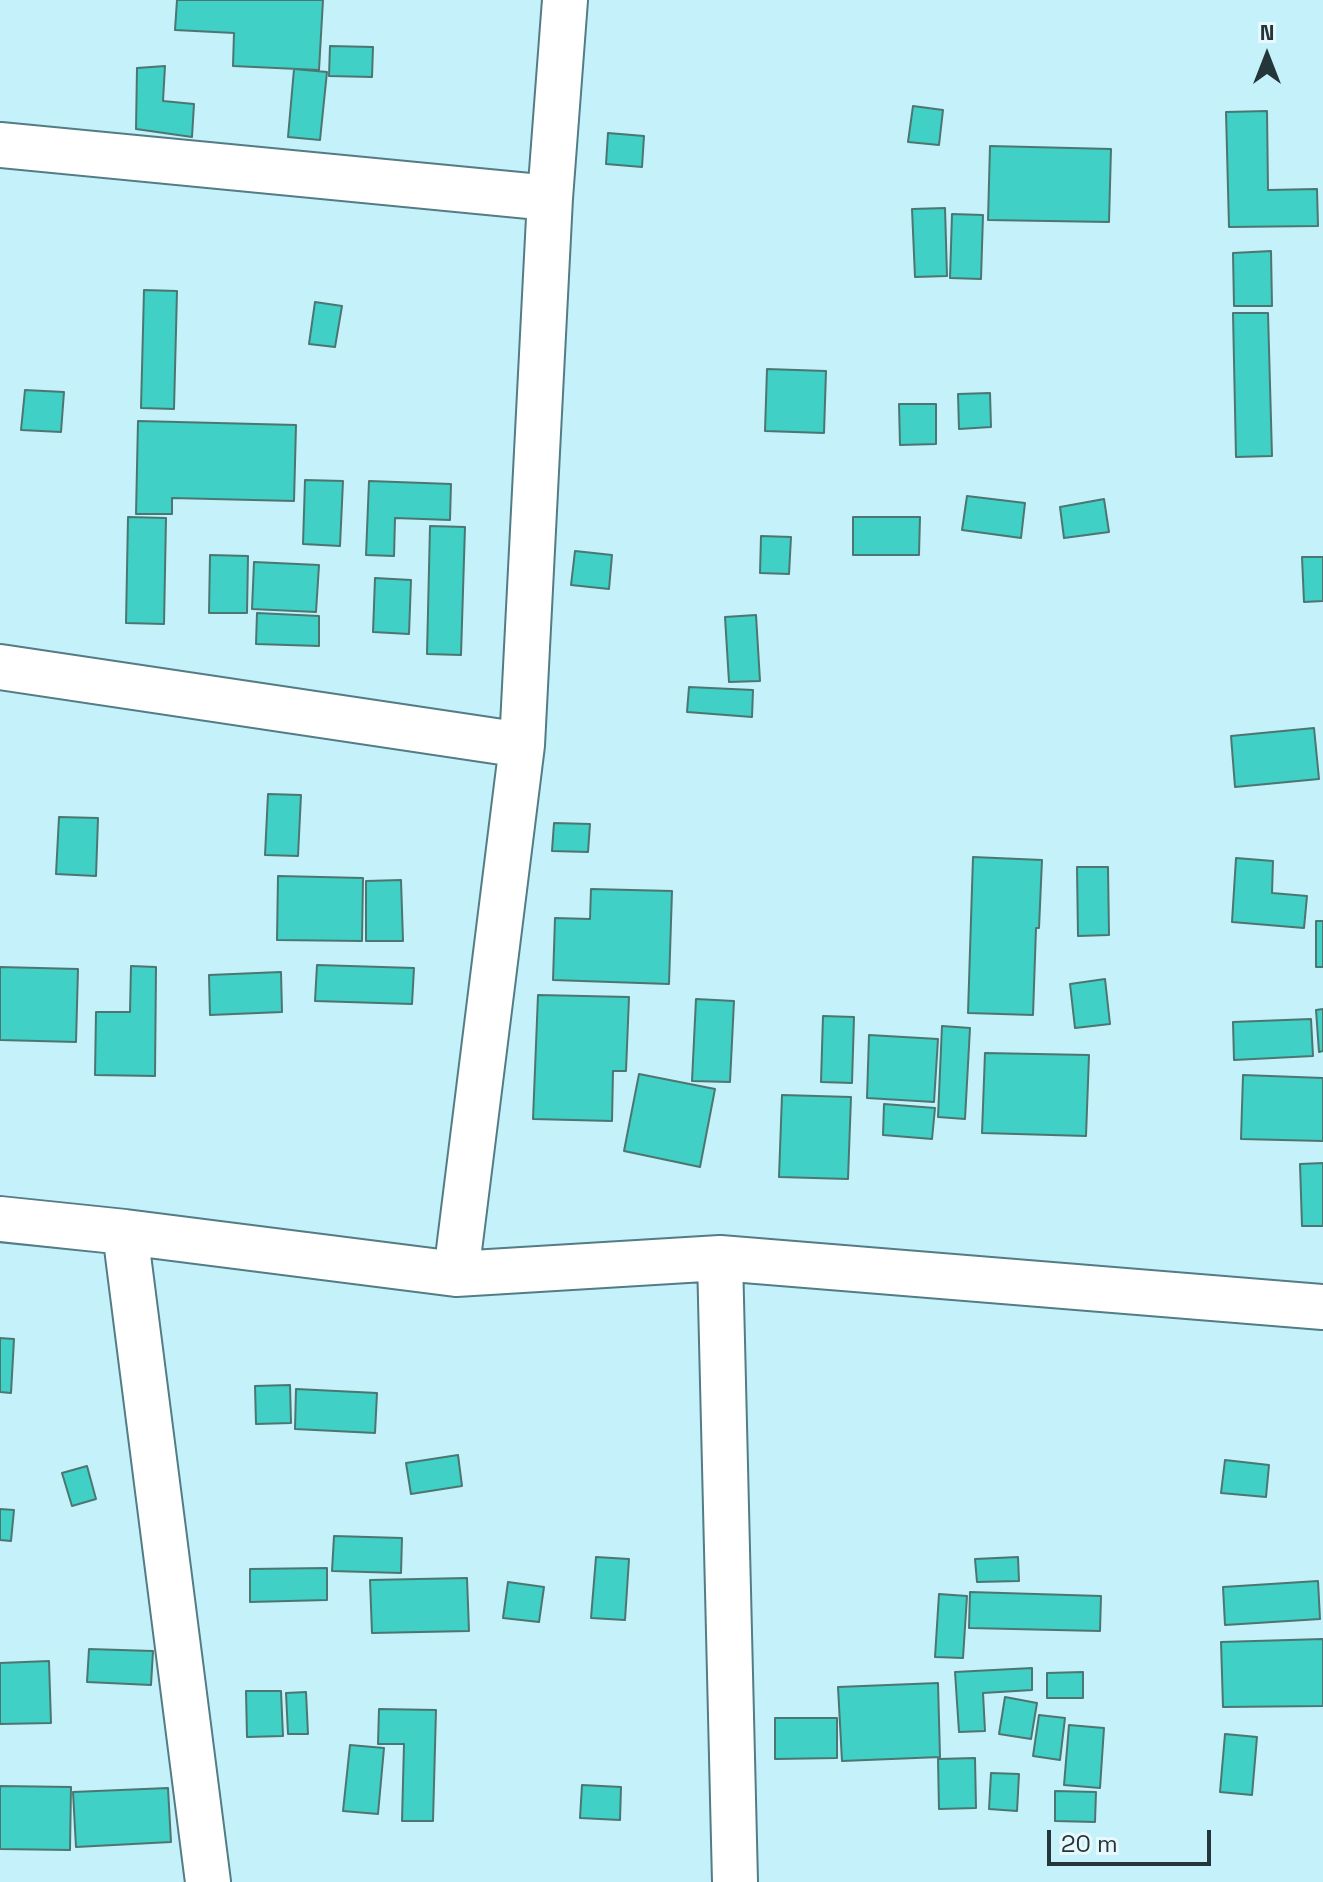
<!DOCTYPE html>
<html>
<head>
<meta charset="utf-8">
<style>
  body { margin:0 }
  #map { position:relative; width:1323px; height:1882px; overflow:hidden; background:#c4f1fa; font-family:"Space Grotesk",sans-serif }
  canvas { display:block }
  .north { position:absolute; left:1227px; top:16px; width:80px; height:80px; -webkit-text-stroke:6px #e7f9fc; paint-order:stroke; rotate:0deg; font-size:22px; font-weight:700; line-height:32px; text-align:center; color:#25363a }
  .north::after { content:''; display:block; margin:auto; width:28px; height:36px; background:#25363a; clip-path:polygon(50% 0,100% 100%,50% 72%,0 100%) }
  .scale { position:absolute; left:1047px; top:1830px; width:164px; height:36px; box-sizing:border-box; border:4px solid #25363a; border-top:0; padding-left:10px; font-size:24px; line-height:28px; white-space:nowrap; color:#25363a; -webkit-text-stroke:6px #e7f9fc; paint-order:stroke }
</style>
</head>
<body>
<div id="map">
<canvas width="1323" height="1882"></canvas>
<div class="north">N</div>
<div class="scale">20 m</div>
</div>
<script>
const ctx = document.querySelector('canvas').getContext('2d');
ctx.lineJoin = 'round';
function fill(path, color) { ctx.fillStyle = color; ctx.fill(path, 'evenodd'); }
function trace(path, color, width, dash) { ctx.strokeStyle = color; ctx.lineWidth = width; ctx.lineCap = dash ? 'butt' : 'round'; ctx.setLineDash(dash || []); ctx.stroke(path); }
const building = new Path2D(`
  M177,0H323L319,70L233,66L234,33L175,30Z
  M330,46L373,47L372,77L329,76Z
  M165,66L163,101L194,104L192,137L136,129L137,68Z
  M294,69L327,72L320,140L288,137Z
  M913,106L943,110L939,145L908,142Z
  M1267,111L1268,190L1317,189L1318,226L1229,227L1226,112Z
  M608,133L644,136L642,167L606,164Z
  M990,146L1111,149L1109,222L988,220Z
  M945,208L947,276L915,277L912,209Z
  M952,214L983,215L981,279L950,278Z
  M1271,251L1272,306H1234L1233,253Z
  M144,290L177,291L174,409L141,408Z
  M315,302L342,306L335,347L309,344Z
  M1233,313H1268L1272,456L1236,457Z
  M767,369L826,371L824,433L765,431Z
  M25,390L64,392L61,432L21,430Z
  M990,393L991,427L959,429L958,394Z
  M899,404H936V444L900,445Z
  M138,421L296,425L294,501L172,498V514H136Z
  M305,480L343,481L340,546L303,544Z
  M369,481L451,484L450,520L395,518L394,556L366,555Z
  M967,496L1025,503L1021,538L962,530Z
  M1104,499L1109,532L1064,538L1060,507Z
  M128,517L166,518L164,624L126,623Z
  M853,517H920L919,555H853Z
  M430,526L465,527L461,655L427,654Z
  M761,536L791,537L789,574L760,573Z
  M575,551L612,555L609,589L571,585Z
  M210,555L248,556L247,613H209Z
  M1302,557H1323V601L1304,602Z
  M254,562L319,565L316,612L252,609Z
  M375,578L411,580L409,634L373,632Z
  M257,613L319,616V646L256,644Z
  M756,615L760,681L729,682L725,617Z
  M689,687L753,690L752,717L687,712Z
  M1314,728L1319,779L1235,787L1231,736Z
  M268,794L301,795L298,856L265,855Z
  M59,817L98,818L96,876L56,874Z
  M554,823L590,824L588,852L552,851Z
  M973,857L1042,860L1039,928H1036L1033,1015L968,1013Z
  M1236,858L1273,861L1272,893L1307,896L1304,928L1232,922Z
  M1077,867H1108L1109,935L1078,936Z
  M278,876L363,878L362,941L277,940Z
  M401,880L403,941H366V881Z
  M591,889L672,891L669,984L553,980L555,918L590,919Z
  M1316,921H1323V967H1316Z
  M317,965L414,968L412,1004L315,1001Z
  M131,966L156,967L155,1076L95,1075L96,1012H130Z
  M0,967L78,969L76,1042L0,1040Z
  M281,972L282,1012L210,1015L209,975Z
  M1105,979L1110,1024L1075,1028L1070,984Z
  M538,995L629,997L626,1071H613L612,1121L533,1119Z
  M696,999L734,1001L730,1082L692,1081Z
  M1323,1009V1051L1319,1052L1316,1010Z
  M823,1016L854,1017L852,1083L821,1082Z
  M1311,1019L1313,1056L1234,1060L1233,1022Z
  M942,1026L970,1028L965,1119L938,1117Z
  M869,1035L938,1039L934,1102L867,1098Z
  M985,1053L1089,1055L1086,1136L982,1133Z
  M639,1074L715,1089L700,1167L624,1151Z
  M1243,1075L1323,1078V1141L1241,1139Z
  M782,1095L851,1097L848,1179L779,1177Z
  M884,1104L935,1108L932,1139L883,1135Z
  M1323,1163V1226H1302L1300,1164Z
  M0,1338L14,1339L11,1393L0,1392Z
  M290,1385L291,1423L256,1424L255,1386Z
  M296,1389L377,1393L375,1433L295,1429Z
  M458,1455L462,1486L411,1494L406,1463Z
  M1225,1460L1269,1465L1266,1497L1221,1493Z
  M87,1466L96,1499L72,1506L62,1473Z
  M0,1509L14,1510L11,1541L0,1540Z
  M334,1536L402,1538L401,1573L332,1571Z
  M596,1557L629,1559L625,1620L591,1618Z
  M1018,1557L1019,1581L977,1582L975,1559Z
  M327,1568V1600L250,1602V1569Z
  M467,1578L469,1631L372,1633L370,1580Z
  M1318,1581L1320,1619L1225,1625L1223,1587Z
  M508,1582L544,1587L539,1622L503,1618Z
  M970,1592L1101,1596L1100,1631L969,1628Z
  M939,1594L967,1596L963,1658L935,1657Z
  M1323,1639V1706L1223,1707L1221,1642Z
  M89,1649L153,1651L151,1685L87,1682Z
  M49,1661L51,1723L0,1724V1663Z
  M1032,1668V1690L983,1693L985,1731L959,1732L955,1672Z
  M1083,1672V1698H1047V1673Z
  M938,1683L940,1757L842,1761L838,1687Z
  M246,1691H281L283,1736L247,1737Z
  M306,1692L308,1734H288L286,1693Z
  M1005,1697L1037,1703L1031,1739L999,1734Z
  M379,1709L436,1710L433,1821H402L404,1744H378Z
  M1039,1715L1065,1718L1060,1760L1033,1756Z
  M775,1718H837V1758L775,1759Z
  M1069,1725L1104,1728L1100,1788L1064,1785Z
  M1225,1734L1257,1737L1252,1795L1220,1792Z
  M350,1745L384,1748L378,1814L343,1811Z
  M975,1758L976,1808L939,1809L938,1759Z
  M991,1773L1019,1774L1017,1811L989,1809Z
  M582,1785L621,1787L620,1820L580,1818Z
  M0,1786L71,1787L70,1850L0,1849Z
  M168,1788L171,1842L76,1847L73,1792Z
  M1055,1791L1096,1792L1095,1822L1055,1821Z`);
const minor = new Path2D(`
  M0,145L550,198
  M0,667L522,745
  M0,1219L125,1232L456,1274L720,1258L1323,1307
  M125,1232L208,1882
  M720,1258L735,1882
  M456,1274L522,745L550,198L565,0`);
fill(building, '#41d0c5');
trace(building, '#4c7671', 2);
trace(minor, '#537c84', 48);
trace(minor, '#fff', 44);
</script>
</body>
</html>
